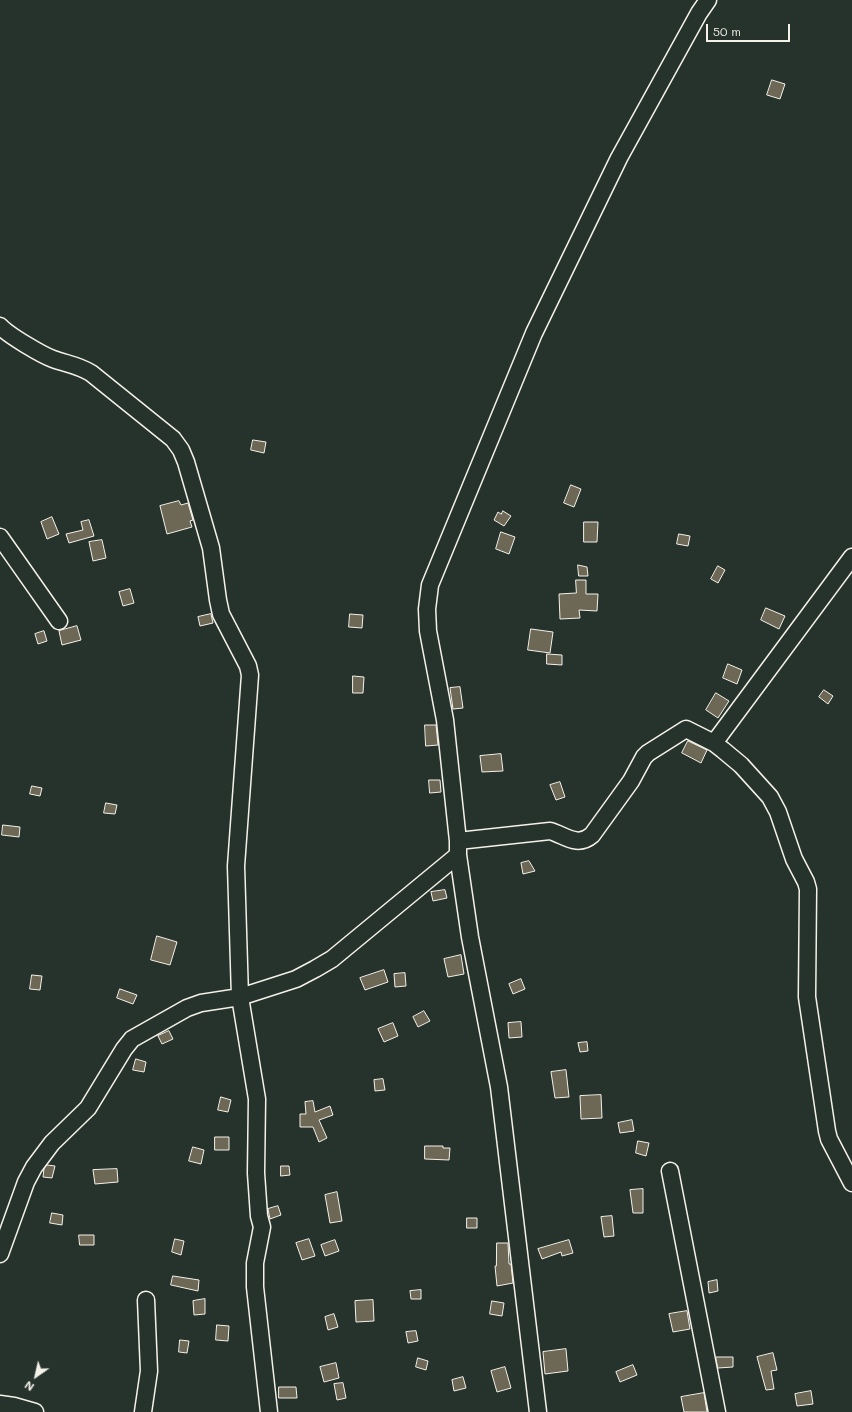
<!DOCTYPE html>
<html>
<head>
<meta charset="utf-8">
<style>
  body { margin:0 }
  #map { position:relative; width:852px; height:1412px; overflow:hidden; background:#26332d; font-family:Mali,sans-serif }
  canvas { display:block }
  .north { position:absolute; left:16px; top:1356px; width:40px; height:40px; -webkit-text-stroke:3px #26332d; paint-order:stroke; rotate:214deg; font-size:11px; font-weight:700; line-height:16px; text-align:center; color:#f4f1e8 }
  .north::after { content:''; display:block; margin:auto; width:14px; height:18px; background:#f4f1e8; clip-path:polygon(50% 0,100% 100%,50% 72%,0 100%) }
  .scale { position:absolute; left:706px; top:24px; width:84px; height:18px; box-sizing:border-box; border:2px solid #f4f1e8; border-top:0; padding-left:5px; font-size:12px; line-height:14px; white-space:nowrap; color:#f4f1e8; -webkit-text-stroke:3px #26332d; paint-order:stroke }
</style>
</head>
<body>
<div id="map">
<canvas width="852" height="1412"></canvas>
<div class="north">N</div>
<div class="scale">50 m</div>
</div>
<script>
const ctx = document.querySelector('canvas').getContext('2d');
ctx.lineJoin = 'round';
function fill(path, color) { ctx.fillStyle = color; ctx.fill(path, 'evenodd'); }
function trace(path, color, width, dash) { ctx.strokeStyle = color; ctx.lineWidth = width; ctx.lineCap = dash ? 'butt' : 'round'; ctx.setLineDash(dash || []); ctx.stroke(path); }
const building = new Path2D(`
  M772,80L785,84L780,99L767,95Z
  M253,440L266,442L264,453L251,450Z
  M571,485L581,489L574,507L564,503Z
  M179,501L181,505L188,503L193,520L190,521L192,527L167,534L160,506Z
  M503,511L511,516L504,526L494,520L498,512L501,514Z
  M52,517L59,534L47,539L41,522Z
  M89,520L94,536L69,543L66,534L83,530L81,522Z
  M584,522H598L597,542H584Z
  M501,532L515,537L509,554L496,549Z
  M679,534L690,536L688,546L677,544Z
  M102,540L106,558L93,561L89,542Z
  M578,565L587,567L588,576H579Z
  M718,566L725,570L718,583L711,579Z
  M576,580H586V594H598L597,611L579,610L580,618L560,619L559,594L576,593Z
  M130,589L134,603L123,606L119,592Z
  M766,608L785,616L779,629L761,620Z
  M211,614L213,623L200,626L198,617Z
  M350,614L363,615L362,628L349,627Z
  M77,626L81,640L62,645L59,631Z
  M531,629L553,632L550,653L528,650Z
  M44,631L47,641L38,644L35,634Z
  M547,654L562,655V665L547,664Z
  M728,664L742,670L737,684L723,678Z
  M353,676L364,677L363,693H353Z
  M460,687L463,708L453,709L450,688Z
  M824,690L833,696L828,704L819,697Z
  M716,693L729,701L718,718L706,710Z
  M425,725H436L438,745L426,746Z
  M688,741L707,750L701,763L682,753Z
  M501,754L503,771L482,772L480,756Z
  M429,780H440L441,792L430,793Z
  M560,782L565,797L556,800L550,785Z
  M32,786L42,788L40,796L30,794Z
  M106,803L117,805L115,814L104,813Z
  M3,825L20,827L19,837L2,835Z
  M529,861L535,871L523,874L521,863Z
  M445,890L447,898L433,901L431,892Z
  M157,936L177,942L170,965L151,960Z
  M461,955L464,974L448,977L444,959Z
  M384,970L388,982L365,990L360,978Z
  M405,973L406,986L395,987L394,974Z
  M32,975L42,976L40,990L30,989Z
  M521,979L525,989L513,994L509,984Z
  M120,989L137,995L133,1004L117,998Z
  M424,1011L430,1021L418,1027L413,1017Z
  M521,1022L522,1037L509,1038L508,1023Z
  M393,1023L398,1036L384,1042L378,1029Z
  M169,1031L173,1039L162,1044L158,1036Z
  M587,1042L588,1051L580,1052L578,1043Z
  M136,1059L146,1062L144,1072L133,1070Z
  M566,1070L569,1097L555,1098L551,1072Z
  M383,1079L385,1090L375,1091L374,1080Z
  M601,1095L602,1118L581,1119L580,1096Z
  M221,1097L231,1100L228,1112L218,1110Z
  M313,1101L315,1112L330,1106L333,1115L319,1120L327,1138L319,1142L313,1127H300V1114H306L305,1102Z
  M632,1120L634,1131L620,1133L618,1123Z
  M215,1137H229V1150H215Z
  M638,1141L649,1143L646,1156L636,1153Z
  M425,1146H443V1148H450L449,1160L425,1159Z
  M193,1147L204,1150L201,1164L189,1161Z
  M47,1165L55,1166L52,1178L43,1177L44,1169Z
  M281,1166H289L290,1175L281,1176Z
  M117,1169L118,1182L95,1184L93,1170Z
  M643,1189V1213H633L630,1190Z
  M337,1192L342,1221L330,1223L325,1195Z
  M278,1206L281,1215L270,1219L268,1209Z
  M52,1213L63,1215L62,1225L50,1223Z
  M612,1216L614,1236L604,1237L601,1217Z
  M467,1218H477V1228H467Z
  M79,1235H94V1245H80Z
  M175,1239L184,1241L181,1255L172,1252Z
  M309,1239L315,1256L302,1260L296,1243Z
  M335,1240L339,1251L325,1256L321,1245Z
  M569,1240L573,1253L562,1256L561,1252L542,1259L538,1249Z
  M497,1243H508L509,1264H511L513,1283L497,1286L495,1266H496Z
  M173,1276L199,1280L198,1291L171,1285Z
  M717,1280L718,1291L709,1293L708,1282Z
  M421,1290V1299H411L410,1291Z
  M205,1299V1314L194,1315L193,1301Z
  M373,1300L374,1321L356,1322L355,1301Z
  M492,1301L504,1303L502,1316L490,1314Z
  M687,1311L690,1329L673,1332L669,1314Z
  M334,1314L338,1327L328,1330L325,1317Z
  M217,1325L229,1326L228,1341L216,1340Z
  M416,1331L418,1341L408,1343L406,1332Z
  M180,1340L189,1341L187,1353L179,1352Z
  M566,1349L568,1371L545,1374L543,1352Z
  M773,1353L777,1370L771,1371L774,1389L766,1390L757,1357Z
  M716,1357H733V1367L718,1368Z
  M418,1358L428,1361L426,1370L416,1367Z
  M336,1363L339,1378L324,1382L320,1367Z
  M633,1365L637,1375L620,1382L616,1372Z
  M505,1367L511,1388L497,1392L491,1371Z
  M463,1377L466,1388L454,1391L452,1380Z
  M343,1383L346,1398L337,1400L334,1384Z
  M279,1387H296L297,1398H279Z
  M811,1391L813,1404L797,1406L795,1394Z
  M704,1393L707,1412H684L681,1397Z`);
const minor = new Path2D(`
  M0,326C8,335 42,355 53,359C67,364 78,365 91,373L173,439L181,450L186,462L211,548L218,600L221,614L248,666L250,675L236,866L240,997L257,1099L256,1173L259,1216L262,1227L255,1263V1287L269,1412
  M0,537L59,621
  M714,743L852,557
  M458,841L550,831C565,835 577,848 592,835L631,781L644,757L648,753L686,729L714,743L723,750L741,765L770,797L778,812L794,859L806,882L808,889L807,997L827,1131L829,1139L852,1183
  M670,1171L717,1412
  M0,1254L26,1182L34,1167L52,1143L88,1108L124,1049L132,1039L187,1008L201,1003L240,997L296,979L315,969L332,959L458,855
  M0,1404L14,1406L35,1412
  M143,1412L149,1371L146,1300
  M538,1412L499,1087L470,937L458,855V841L445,720L428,631L427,609L430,585L534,333L619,158L699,13L708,0`);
fill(building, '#6d6756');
trace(building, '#f4f1e8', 1);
trace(minor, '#f4f1e8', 19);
trace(minor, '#26332d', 16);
</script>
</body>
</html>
